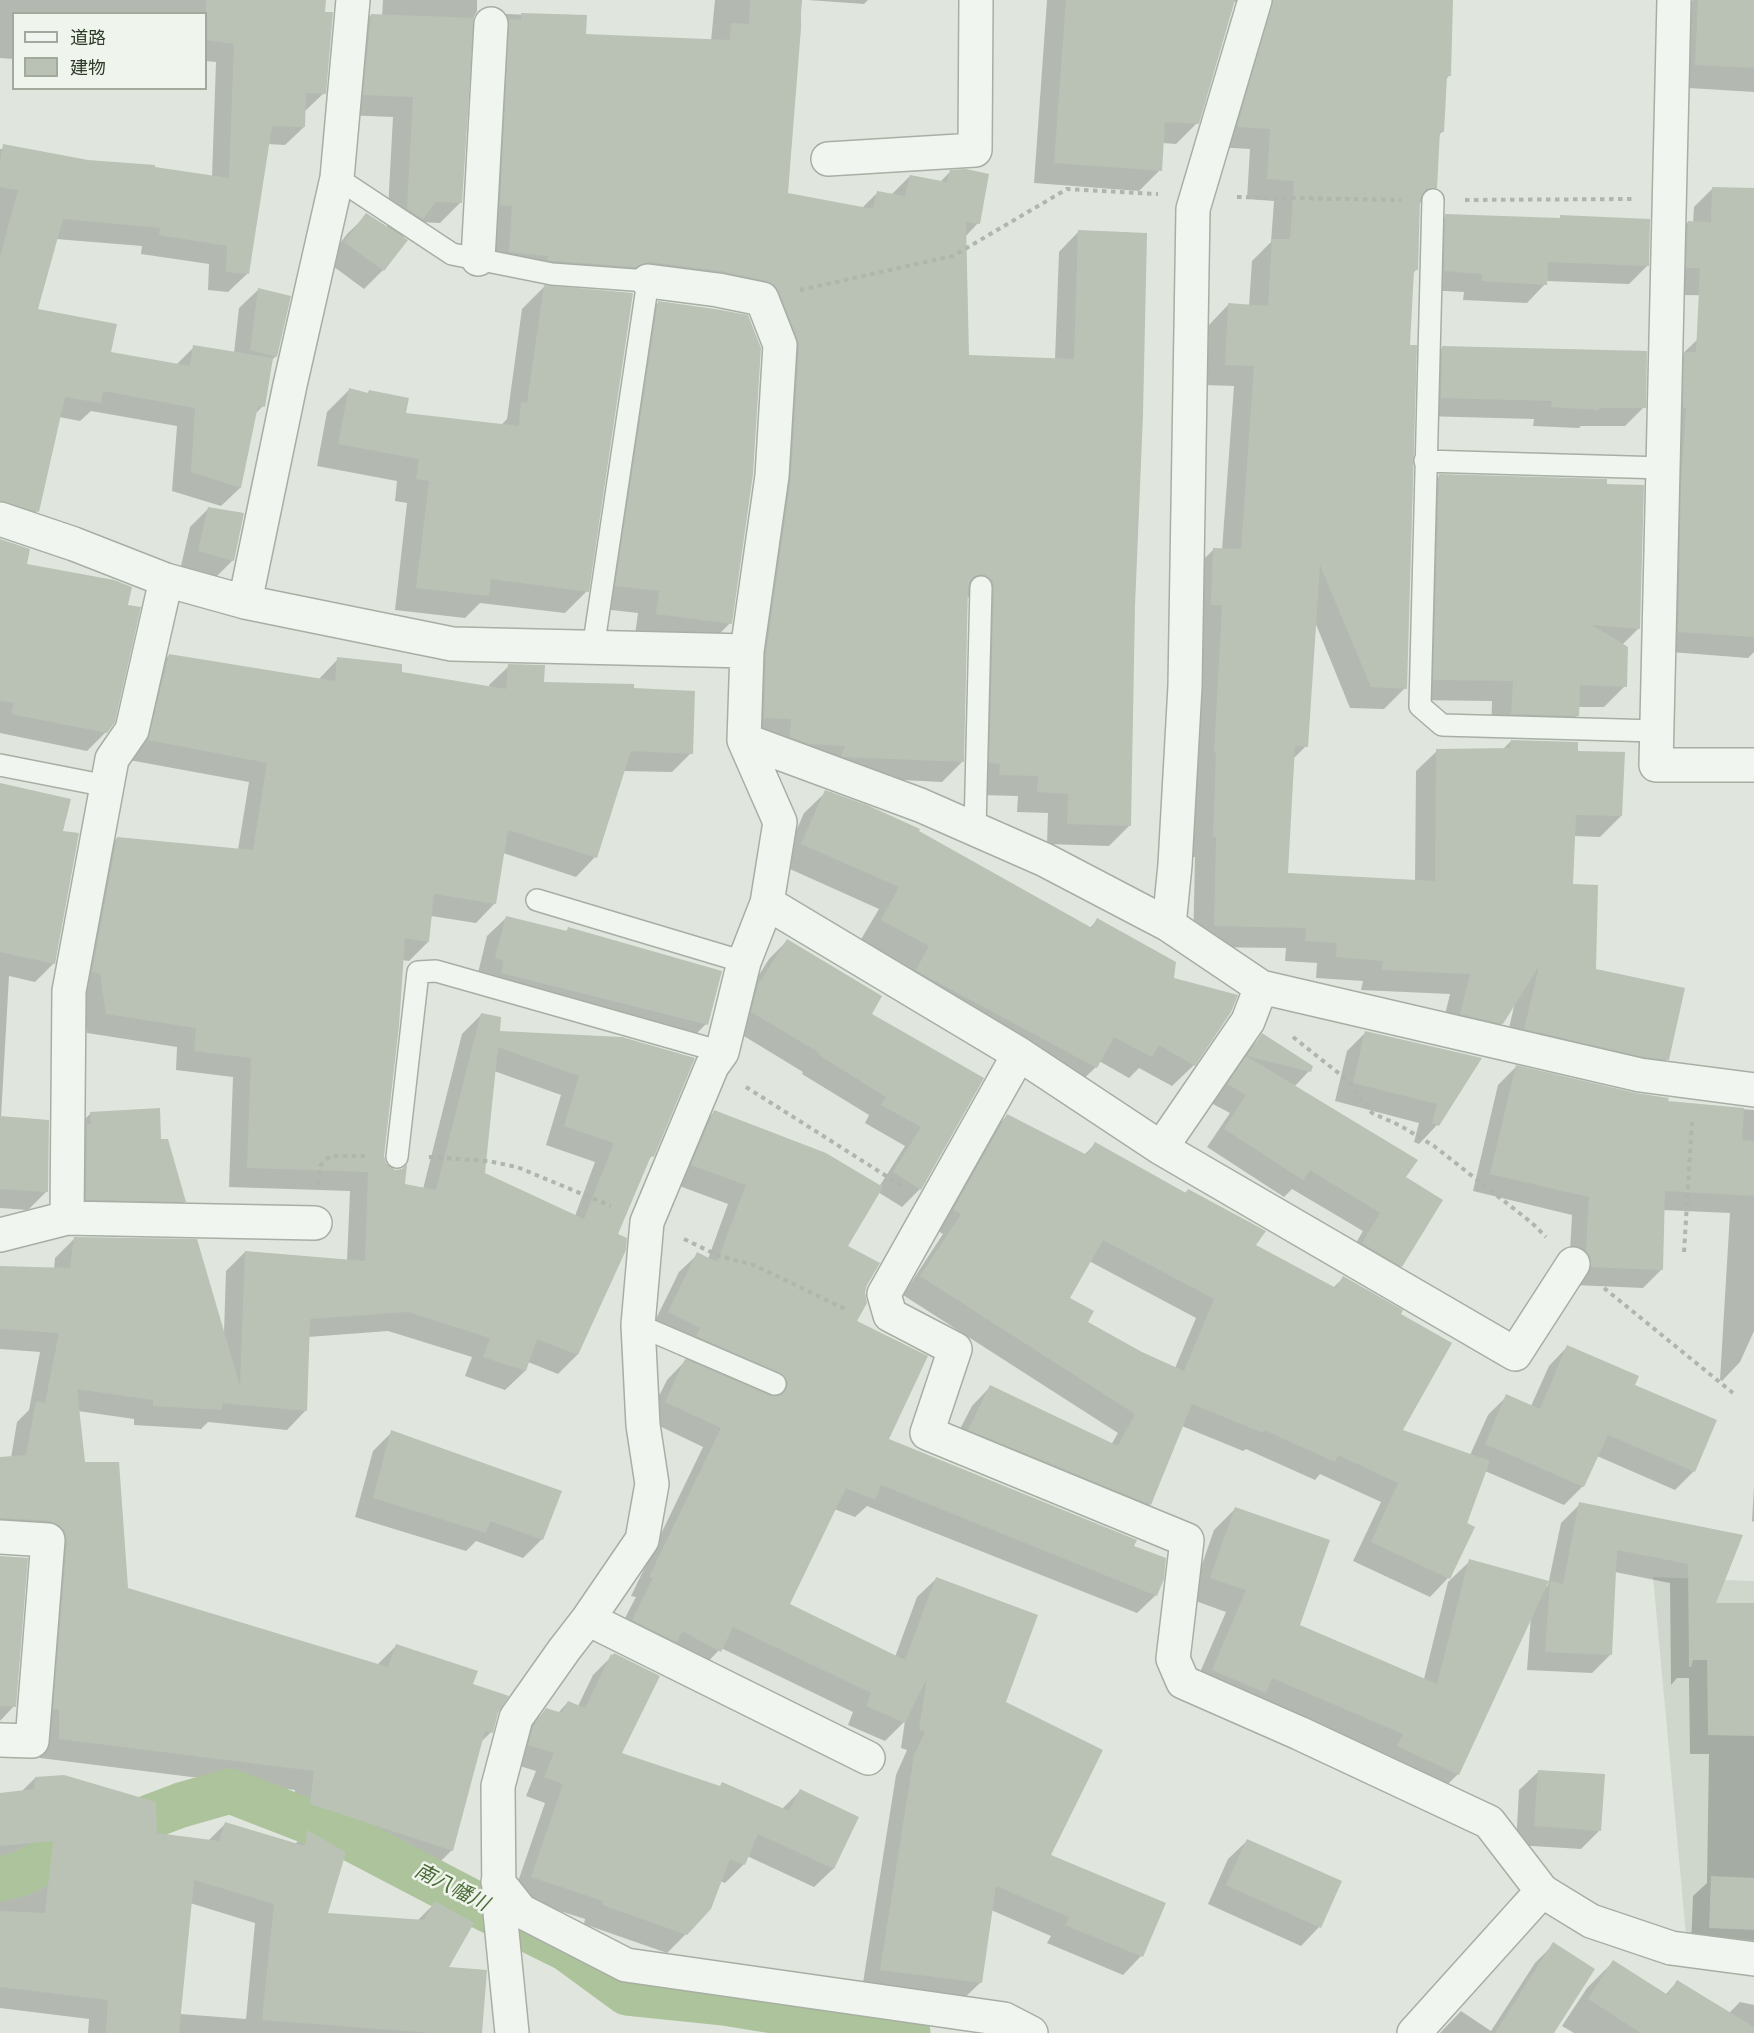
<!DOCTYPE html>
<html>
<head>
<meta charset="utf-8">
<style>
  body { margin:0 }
  #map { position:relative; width:1754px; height:2033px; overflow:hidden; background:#e0e6de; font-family:"Source Sans 3","Noto Sans JP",sans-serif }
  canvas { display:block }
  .legend { position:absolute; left:12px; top:12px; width:195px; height:78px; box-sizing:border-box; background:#eff4ed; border:2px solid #a2aa9e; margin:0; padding:8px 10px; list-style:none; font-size:18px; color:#2e3b28 }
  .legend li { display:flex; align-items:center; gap:12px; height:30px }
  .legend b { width:30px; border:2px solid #a2aa9e }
</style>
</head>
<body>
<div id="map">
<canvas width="1754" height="2033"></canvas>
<ul class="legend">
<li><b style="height:8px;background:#f1f5f0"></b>道路</li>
<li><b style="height:16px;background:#b9c2b5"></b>建物</li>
</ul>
</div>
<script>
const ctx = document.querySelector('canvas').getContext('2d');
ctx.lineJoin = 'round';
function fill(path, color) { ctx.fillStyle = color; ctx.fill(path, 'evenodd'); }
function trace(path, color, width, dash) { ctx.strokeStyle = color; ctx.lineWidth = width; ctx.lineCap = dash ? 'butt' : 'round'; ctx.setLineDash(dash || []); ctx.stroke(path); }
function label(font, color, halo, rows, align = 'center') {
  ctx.font = font + ' "Source Sans 3","Noto Sans JP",sans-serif'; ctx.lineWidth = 5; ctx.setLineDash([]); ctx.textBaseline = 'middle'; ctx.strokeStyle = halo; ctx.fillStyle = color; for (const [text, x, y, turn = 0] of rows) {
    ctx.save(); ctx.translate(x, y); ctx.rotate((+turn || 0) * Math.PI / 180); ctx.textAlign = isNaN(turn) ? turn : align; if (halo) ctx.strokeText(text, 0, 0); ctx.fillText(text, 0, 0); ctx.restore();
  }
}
const built = new Path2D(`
  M1653,1577L1754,1581V1940L1686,1935Z`);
const shadow = new Path2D(`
  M0,0H324V93L304,112V127L285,145L268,144L247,274L228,292L208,290L209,264L141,254L142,246L56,239L37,310L109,353L176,365L194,347L234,353L239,308L258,290L276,356L271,361L263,406L255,414L240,488L221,506L172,491L177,426L91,411L80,421L59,417L37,511L19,530L0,524V149H18L88,161L153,168L212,177L216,62L206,61V14H14V59L0,58Z
  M383,0H477V11L471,23L461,202L440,223L419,222L402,238L405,240L383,270L364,289L326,261L348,233L367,215L387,228L393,117L344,115L351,36L371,15L382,16Z
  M715,0H802L786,194L862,208L878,192L891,195L910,176L940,182L950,172L978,223L965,237L968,356L1055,360L1059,252L1079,231L1133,606L1129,826L1109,846L1047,844L1048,813L1017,812L1018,796L979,795L972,601L967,596L962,762L942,782L822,776L744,738L779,367L754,305L614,287L533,281L528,280V276L489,272L492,225L485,34L506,14L585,17V36L711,41Z
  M808,0H868L864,4Z
  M1047,0H1452L1450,75L1445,80L1443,131L1439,135L1436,188L1419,204L1417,269L1412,274L1408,346L1405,688L1384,709L1350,708L1315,622L1306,746L1292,760L1286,875L1415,882L1416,771L1437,751L1502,750L1511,741L1576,752L1621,816L1600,837L1574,836L1572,886L1595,970L1667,1059L1646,1080L1504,1050L1515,1002L1502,1023L1481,1044L1440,1035L1450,994L1361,990L1363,981L1316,978L1317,963L1285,961L1286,948L1193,947L1195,857H1192L1196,773L1193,570L1214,549L1222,550L1234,386L1205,385L1208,326L1228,305L1249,306L1252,261L1271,242L1274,201L1247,199L1250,149L1217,147L1238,2H1233L1197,123L1176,144L1162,143L1160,170L1139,191L1034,183Z
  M1693,0H1754V92L1673,87L1676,17Z
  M1713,188L1754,190V296L1681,295L1669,241L1688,222L1693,223L1694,207Z
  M1446,216L1558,220L1561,217L1647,266L1629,284L1546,281L1545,284L1527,303L1463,300L1464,292L1426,290L1427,235Z
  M544,287L587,591L565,613L480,603L465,618L395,610L407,503L395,501L397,481L317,466L327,412L349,390L367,394L369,391L405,414L501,425L507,419L522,309Z
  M658,303L730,623L708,646L635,635L638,613L594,608L636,325Z
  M1697,340L1754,342V652L1748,658L1658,651L1676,360Z
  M1443,347L1644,407L1625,426H1581L1579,428L1533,426L1534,419L1422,416L1424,366Z
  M1439,476L1639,628L1622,645L1625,686L1604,707H1578V715L1556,737L1491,735L1492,701L1413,700L1418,497Z
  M209,508L233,560L214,579L180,570L190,527Z
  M0,540L25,565L106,732L87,751L0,733Z
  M169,655L318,680L338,659L400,674L489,688V685L509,666L542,684L633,690L691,753L672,772L623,771L595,857L576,877L503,853L495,903L476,923L431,916L428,942L409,961L402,960L383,1156L384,1163L404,1186L423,1189L462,1034L481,1015L498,1033L622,1038L652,1156L647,1162L616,1235L577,1355L558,1374L528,1362L525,1371L505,1390L465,1376L472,1357L388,1331L308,1337L306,1410L287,1430L208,1422L201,1429L134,1425V1419L78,1411L83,1464L127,1589L377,1665L396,1646L471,1685L497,1712L491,1732L479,1744L452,1850L432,1870L291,1823L295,1790L40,1758L48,1562L0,1538V1459L11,1458L17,1422L29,1410L40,1352L0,1349V1267L54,1269L55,1258L75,1238L224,1333L226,1271L245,1252L347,1261L350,1191L229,1187L233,1077L176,1070L177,1047L87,1033L81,992L98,858L117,838L238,850L249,782L129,760L150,675ZM494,1071L561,1095L546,1145L595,1162L575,1216L484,1174Z
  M0,785L62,833L54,963L35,982L9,976L1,1117L47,1191L28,1210L0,1208Z
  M826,792L917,832L1089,929L1097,920L1172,979L1194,1065L1172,1086L1139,1068L1129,1078L1099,1061L1096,1067L1074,1088L896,992L909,968L860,941L879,909L781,865L804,813Z
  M506,918L565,932L568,929L706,1024L687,1043L477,977L487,936Z
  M787,941L870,1015L982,1079L920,1189L902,1207L878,1192L846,1246L866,1285L855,1322L887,1440L1132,1546L1156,1595L1137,1613L867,1506L855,1517L834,1509L788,1604L895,1657L917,1597L936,1579L1004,1703L1049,1856L1141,1956L1123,1975L1047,1943L1051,1936L991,1910L980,1983L961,2001L862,1989L896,1775L907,1750L901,1748L905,1721L885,1741L848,1725L853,1712L721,1648L701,1669L614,1639L636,1597L631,1596L703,1447L647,1420L667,1380L687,1359L678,1355L682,1346L650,1331L679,1272L698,1254L708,1259L728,1204L674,1184L696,1131L714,1112L879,1187L905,1146L865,1123L869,1115L802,1074L803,1072L734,1030L746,996L769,959Z
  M1366,1032L1479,1058L1437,1125L1419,1144L1414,1142L1419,1123L1335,1101L1347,1051Z
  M1263,1035L1309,1071L1294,1087L1404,1178L1401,1266L1383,1284L1345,1262L1363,1231L1292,1189L1284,1197L1207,1147L1230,1113L1211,1103L1244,1054Z
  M1516,1067L1667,1103L1754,1110V1331L1740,1362L1722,1381L1720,1380L1730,1213L1663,1210L1661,1270L1643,1288L1574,1285L1569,1270L1572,1215L1473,1191L1498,1085Z
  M91,1113L159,1140L185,1201L166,1220L68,1218L72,1132Z
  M1007,1116L1084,1155L1095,1144L1184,1194L1188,1190L1254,1246L1333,1288L1343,1278L1401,1431L1470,1455L1488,1415L1507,1396L1531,1406L1549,1366L1567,1347L1633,1386L1694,1471L1675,1490L1597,1456L1583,1486L1564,1505L1485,1471L1448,1578L1430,1597L1353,1561L1381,1502L1320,1474L1315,1480L1246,1449L1243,1451L1182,1426L1150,1504L1131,1523L950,1448L972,1406L990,1387L1111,1445L1118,1433L903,1295L943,1234L935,1229L988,1134ZM1089,1261L1196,1318L1175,1368L1141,1353L1086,1323L1068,1298Z
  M392,1432L542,1539L523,1558L476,1541L466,1551L355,1517L373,1451Z
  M1754,1487V1522L1752,1521Z
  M1580,1504L1741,1536L1714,1604L1754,1605V1949L1691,1947L1693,1896L1707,1883L1709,1754H1690L1689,1678H1677L1671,1685L1670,1583L1615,1572L1611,1654L1592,1673L1527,1670L1531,1616L1458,1774L1437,1795L1192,1691L1226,1612L1190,1599L1214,1530L1235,1509L1298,1626L1424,1679L1448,1582L1470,1561L1543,1591L1548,1585L1561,1523Z
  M0,1557L14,1706L0,1721Z
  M612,1656L620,1754L719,1787L722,1784L781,1810L800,1791L857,1818L833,1869L814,1887L747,1856L744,1864L725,1883L720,1881L686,1934L667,1953L584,1924L585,1919L513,1896L545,1803L526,1796L536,1771L510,1763L527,1729L546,1710L558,1713L568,1702L578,1706L593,1675Z
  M1538,1772L1600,1830L1581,1849L1516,1845L1519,1790Z
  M35,1778L156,1835L208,1841L225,1824L295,1844L307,1832L326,1914L417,1921L435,1903L447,1968L480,2033H88L89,2019L0,2008V1795L21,1792ZM190,1903L255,1923L246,2019L180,2014Z
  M1247,1841L1319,1927L1301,1946L1208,1904L1228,1859Z
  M1554,1944L1552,2033H1440L1461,2011L1491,2031L1535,1963Z
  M1613,1962L1665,1995L1677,1982L1729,2013L1740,2002L1754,2005V2033H1574L1562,2026L1587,1988Z`);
const canal = new Path2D(`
  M0,1879L20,1874L91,1839L181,1805L230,1791L346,1836L478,1905L567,1949L627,1993L724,2003L908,2033`);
const building = new Path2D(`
  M206,0H326L325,12H333L326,94L306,93L305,127L272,126L249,274L226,272L227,246L159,235L160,228L63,219L38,309L117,324L111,352L190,366L193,345L273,358L265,407L258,406L241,488L191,472L195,408L103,391L101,403L65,397L39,512L0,501V257L18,190L0,187V163L3,144L88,160L155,165V167L229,178L234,44L206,40Z
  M750,0H801V28L788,193L873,209L877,191L905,196L910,175L947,182L950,170L966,169L989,174L980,224L966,222L969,355L1074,359L1078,230L1147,233L1143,415L1135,606L1131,826L1067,824L1068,794L1037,792L1038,776L999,775L1000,764L989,763L994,587L992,580L987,576L981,574L974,576L970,581L968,587L964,762L843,757L841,756L845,746L809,744L790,737L791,719L764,718L766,653L791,477L799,346L797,338L779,292L774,285L766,281L720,271L650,262L641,264L636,267L554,261L547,260L548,256L509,252L512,206L500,205L509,19L521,20V13L587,15L586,34L730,40L731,23L749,24Z
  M1066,0H1235L1199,124L1165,122L1162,171L1054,163Z
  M1273,0H1453L1451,76H1447L1444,132L1440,131L1437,188L1426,189L1420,199L1418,270H1414L1410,345H1417L1407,689L1371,687L1320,565L1308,747L1295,746L1288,873L1435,881L1436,749L1510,748L1511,740L1578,742V751L1625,752L1622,816L1576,815L1573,884L1598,885L1596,969L1685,988L1669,1060L1643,1057L1524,1029L1539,966L1503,1024L1460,1014L1470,974L1381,970L1383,961L1336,957L1337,943L1305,941L1306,928L1214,926L1216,837H1213L1216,753H1214L1222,605H1211L1213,548L1241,549L1254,366L1225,365L1228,303L1268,306L1272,239H1290L1294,181L1267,179L1270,129L1237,127Z
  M1698,0H1754V68L1695,65Z
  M371,14L474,18L462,203L436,202L423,219L407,209L413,97L363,95Z
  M1712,187L1754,188V637L1678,632L1681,486L1686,408H1683L1684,352H1696L1700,268H1686L1688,221L1711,222Z
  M366,213L408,240L384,271L344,242Z
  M1445,214L1560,218V215L1650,219L1649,266L1548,262L1547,285L1482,281V274L1444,271Z
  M544,285L633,293L589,592L491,579L489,596L416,588L429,481L416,479L419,459L338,444L349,388L368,393L369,390L409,398L406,413L519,426L521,402L527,403Z
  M258,288L291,296L277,357L250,350Z
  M658,301L715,309L748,315L761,348L753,474L732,624L656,614L659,591L615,586Z
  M1442,346L1647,351L1646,408H1599V410L1551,407L1552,401L1441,398Z
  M1439,474L1607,479V484L1644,485L1640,629L1592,625L1628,647L1627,687L1580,685L1579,716L1511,714L1513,681L1433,680Z
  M208,507L244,513L234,561L198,551Z
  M0,539L30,549L27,564L114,580L132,587L128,605L141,607L115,722L107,733L11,714L14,703L0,701Z
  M169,654L335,681L337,657L402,664V672L506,689L508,664L545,665L544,682L634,684V688L695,691L693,754L631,751L597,858L508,830L496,904L434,894L429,942L405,938L399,1026L384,1156L386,1163L395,1170L402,1169L407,1164L405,1184L436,1190L481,1013L501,1017L500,1031L622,1037L695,1058L654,1157L651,1156L618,1234L627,1238L626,1250L578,1355L537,1339L526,1371L483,1357L490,1338L408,1312L310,1319L307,1411L222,1403V1410L153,1406V1400L77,1389L85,1462H119L128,1588L388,1667L396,1644L478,1671L473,1684L509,1696L498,1713L493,1733L485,1731L453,1851L310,1804L314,1771L59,1739V1709H53L67,1541L65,1532L59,1525L50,1521L0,1518V1457L26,1455L36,1401L45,1403L59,1333L0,1329V1266L70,1268L74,1237L197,1239L240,1386L245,1251L365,1261L368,1172L247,1168L251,1058L194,1051L196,1028L106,1014L100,973L92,972L117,837L253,850L267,763L148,740ZM498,1047L579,1076L564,1126L614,1143L584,1219L485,1173Z
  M0,783L71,799L63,831L79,833L55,964L0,952Z
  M825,790L867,805L920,829L919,831L1092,928L1097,918L1176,962L1174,978L1238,995L1231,1012L1195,1066L1159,1045L1152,1057L1114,1037L1097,1068L926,976L916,970L929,946L881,920L899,887L801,844Z
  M506,916L567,931L568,927L722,971L708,1025L501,973L504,961L495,958Z
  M787,939L882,996L872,1014L984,1078L921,1190L893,1172L921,1127L881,1105L886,1097L819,1055L820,1053L751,1012L759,982H760Z
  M1365,1031L1482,1058L1439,1126L1432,1123L1437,1104L1353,1083Z
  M1262,1033L1313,1066L1311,1072L1247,1056Z
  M1246,1056L1418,1160L1406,1177L1443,1200L1402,1267L1362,1243L1380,1213L1310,1170L1303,1180L1224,1129L1246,1095L1227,1084Z
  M1516,1065L1636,1093L1669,1098L1668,1101L1744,1108L1742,1140L1754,1141V1196L1665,1191L1663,1270L1591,1267L1590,1256L1586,1252L1589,1197L1490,1174Z
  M160,1108L161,1139H168L186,1202L86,1200L87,1124H91L90,1112Z
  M714,1110L826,1153L883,1187L848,1246L880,1263L867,1285L865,1292L867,1303L857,1321L928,1356L889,1439L1137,1540L1134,1546L1166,1558L1164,1579L1157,1596L881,1485L875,1500L846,1488L790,1604L905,1660L936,1577L1038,1615L1006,1702L1103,1750L1051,1855L1166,1903L1143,1957L1065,1925L1069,1917L996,1886L982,1983L880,1970L914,1755L925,1732L919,1729L927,1678L905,1723L866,1706L871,1693L733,1627L721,1652L682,1631L677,1642L632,1620L653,1578L649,1577L721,1428L665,1402L685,1359L771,1396L782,1395L787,1388L788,1382L781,1373L696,1336L700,1328L668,1312L697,1252L717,1262L746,1185L691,1165Z
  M1007,1114L1087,1155L1095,1142L1186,1193L1188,1189L1266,1231L1256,1245L1336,1288L1343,1276L1403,1310L1401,1314L1452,1343L1403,1430L1490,1461L1467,1523L1475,1527L1450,1579L1371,1542L1398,1483L1338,1455L1335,1462L1264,1430L1263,1433L1192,1404L1151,1505L968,1430L990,1385L1118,1446L1135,1414L920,1276L961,1214L953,1210ZM1103,1240L1214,1299L1184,1371L1142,1352L1088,1322L1094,1311L1070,1298Z
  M0,1116L49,1120L48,1192L0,1189Z
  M1567,1345L1639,1376L1635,1385L1717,1420L1695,1472L1608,1435L1584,1487L1485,1444L1506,1394L1540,1409Z
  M391,1430L562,1491L543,1540L490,1521L486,1533L373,1498Z
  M1579,1502L1743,1535L1716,1603H1754V1736L1708,1735L1707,1660H1693L1691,1667H1689L1688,1564L1617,1550L1612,1655L1545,1652L1550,1581L1563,1584Z
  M1235,1507L1330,1540L1300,1625L1437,1684L1469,1559L1549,1581L1459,1775L1397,1746L1403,1734L1272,1678L1266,1693L1212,1670L1246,1590L1210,1578Z
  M0,1556L28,1558L16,1707L0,1706Z
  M614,1653L660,1676L622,1753L720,1786L722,1782L789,1811L800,1789L859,1817L834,1869L758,1834L745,1865L730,1859L711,1909L687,1935L602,1905L603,1901L531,1877L563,1784L544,1777L554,1753L528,1745L533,1726L546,1708L562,1713L568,1701L585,1708L611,1654L613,1655Z
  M1538,1770L1605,1774L1601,1831L1534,1826Z
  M64,1775L156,1802L157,1833L219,1841L225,1822L305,1846L307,1830L346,1852L328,1913L424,1920L435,1901L474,1923L449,1967L487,1970L482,2033H431L262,2020L274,1904L194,1880L179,2033H106L108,2000L0,1987V1911L45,1913L53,1841L0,1846V1793L34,1789L35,1777Z
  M1247,1839L1342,1881L1321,1928L1226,1885Z
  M1711,1876L1754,1878V1930L1709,1928Z
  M1553,1942L1595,1969L1554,2033H1495Z
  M1613,1960L1668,1995L1677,1980L1754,2027V2033H1641L1588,1999Z`);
const path = new Path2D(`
  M1237,197L1401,200
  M1465,200L1632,199
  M800,290L953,256L1067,189L1158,194
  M1293,1037L1346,1079L1372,1113L1399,1125L1434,1146L1532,1223L1546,1237
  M746,1087L902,1186
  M429,1157L488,1161L517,1167L611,1206
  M318,1184L320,1166L330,1156H365
  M684,1239L719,1256L754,1265L847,1310
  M1684,1252L1692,1122
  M1604,1288L1733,1393`);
const service = new Path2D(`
  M337,178L452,254L552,274L648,281L593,649
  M1433,200L1420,706L1442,725L1656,731
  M1425,461L1663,468
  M0,765L107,786
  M975,829L981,587
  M537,900L744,962
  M397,1157L418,972L436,971L722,1052
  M638,1325L775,1384`);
const minor = new Path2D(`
  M1255,0L1193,209L1185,686L1175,865L1169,925L1261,987L1640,1075L1754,1090
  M1674,0L1656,765H1754
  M828,159L975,150L976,0
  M478,259L491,24
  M0,519L74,544L166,580L245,602L452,644L747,651
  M245,602L290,385L337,178L353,0
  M744,740L920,805L1045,860L1169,925
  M767,903L1019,1054L1161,1148L1248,1021L1261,987
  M1019,1054L884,1294L890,1315L955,1349L927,1433L1187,1540L1173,1659L1183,1682L1299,1733L1489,1822L1542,1891L1591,1921L1671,1948L1754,1959
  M1161,1148L1515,1354L1573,1264
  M67,1218L315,1223
  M0,1235L67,1218L69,991L112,759L132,730L166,580
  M0,1537L48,1540L32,1741L0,1740
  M588,1619L868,1758
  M498,1882L521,1911L626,1965L1004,2019L1031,2033
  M512,2033L499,1902L498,1786L516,1718L564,1650L588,1619L642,1540L652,1484L643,1425L638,1325L647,1222L712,1066L722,1052L744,962L767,903L780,822L744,740L747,651L772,476L780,345L762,299L718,290L648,281
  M1414,2033L1542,1891`);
const waterNames = [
  ["南八幡川",451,1889,27]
];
fill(built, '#cfd7cc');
fill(shadow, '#0003');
trace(canal, '#adc39b', 45);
fill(building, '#b9c2b5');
trace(service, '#a7afa4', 24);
trace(minor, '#a7afa4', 36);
trace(path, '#afb6ac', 4, [4.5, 4.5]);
trace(service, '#f1f5f0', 21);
trace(minor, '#f1f5f0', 33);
label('italic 20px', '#4b6c36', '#eff4ed', waterNames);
</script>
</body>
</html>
